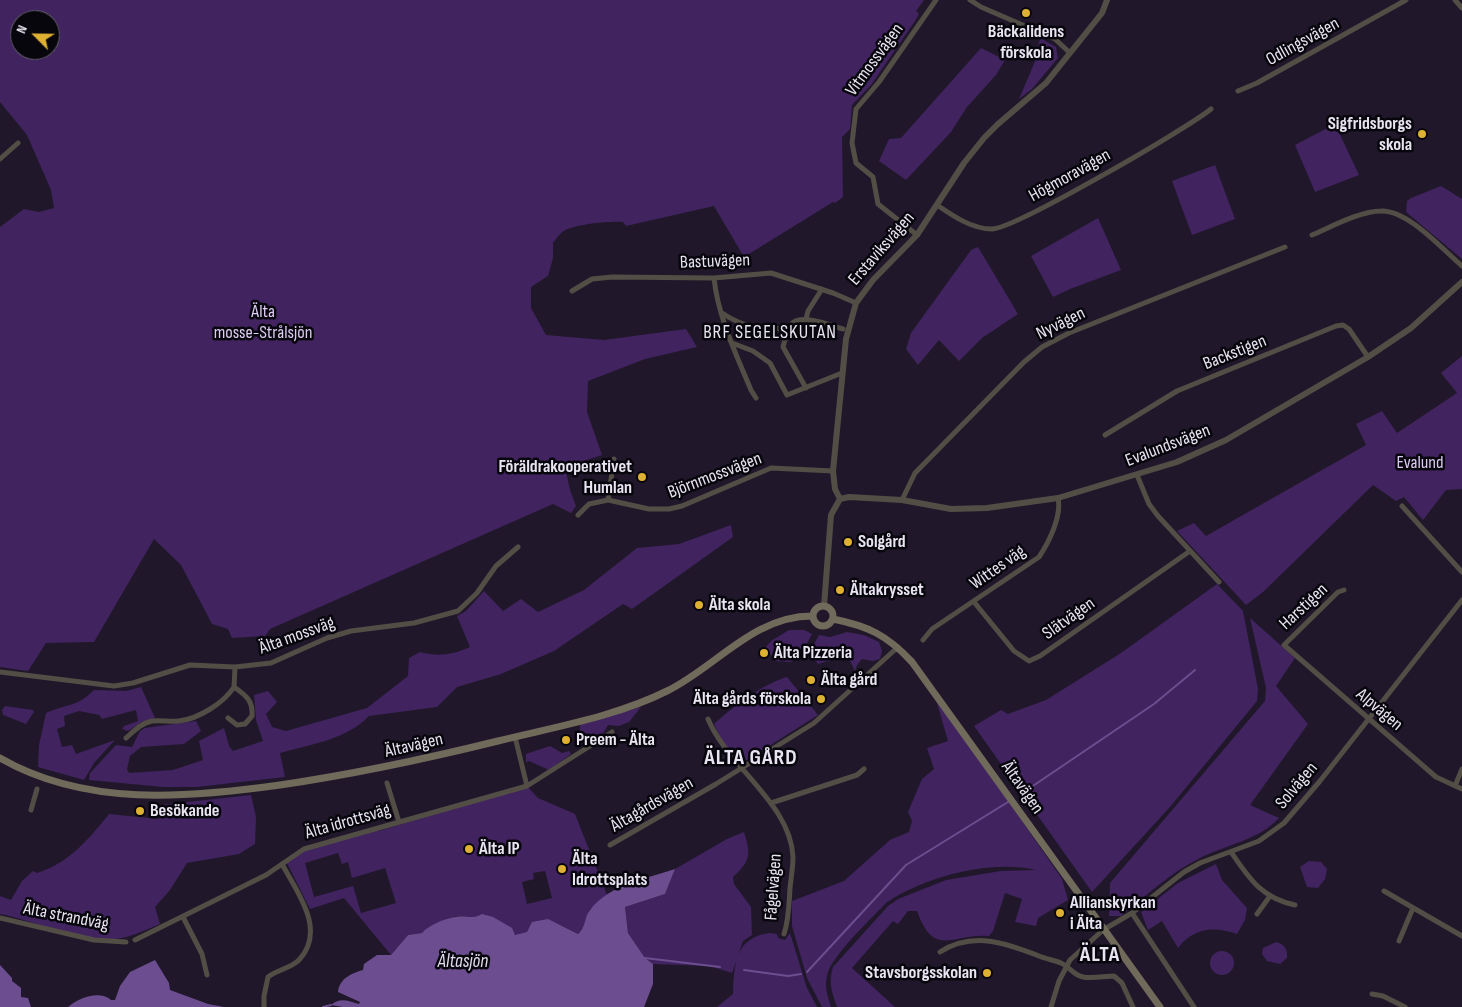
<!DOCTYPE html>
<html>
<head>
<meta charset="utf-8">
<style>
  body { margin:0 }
  #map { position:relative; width:1462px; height:1007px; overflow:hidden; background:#20182a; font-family:"Sofia Sans Condensed",sans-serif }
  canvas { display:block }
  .north { position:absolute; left:10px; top:10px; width:50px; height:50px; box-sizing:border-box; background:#08060d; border:1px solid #625f68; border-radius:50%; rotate:293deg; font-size:14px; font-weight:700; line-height:20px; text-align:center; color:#e9e4f1 }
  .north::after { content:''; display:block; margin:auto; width:18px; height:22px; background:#deb133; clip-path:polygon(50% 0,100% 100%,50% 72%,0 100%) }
</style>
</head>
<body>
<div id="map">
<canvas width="1462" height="1007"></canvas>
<div class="north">N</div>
</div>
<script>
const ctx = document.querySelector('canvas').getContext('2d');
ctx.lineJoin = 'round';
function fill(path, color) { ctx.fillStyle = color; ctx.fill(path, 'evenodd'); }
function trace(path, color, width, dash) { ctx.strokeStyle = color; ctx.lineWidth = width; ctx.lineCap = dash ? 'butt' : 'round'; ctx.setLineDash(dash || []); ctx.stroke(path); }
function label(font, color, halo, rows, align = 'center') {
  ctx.font = font + ' "Sofia Sans Condensed",sans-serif'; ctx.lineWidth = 5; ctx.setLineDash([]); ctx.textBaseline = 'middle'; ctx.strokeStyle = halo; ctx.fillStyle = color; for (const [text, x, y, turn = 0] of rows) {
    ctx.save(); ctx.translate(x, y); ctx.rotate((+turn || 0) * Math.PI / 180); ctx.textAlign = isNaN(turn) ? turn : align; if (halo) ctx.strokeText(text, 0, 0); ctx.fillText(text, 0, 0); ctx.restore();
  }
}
const green = new Path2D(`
  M0,0H924L916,11L919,14L915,21L871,85L852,105L850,129L842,137L843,197L835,203L833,202L744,257L714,206L626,226L623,222C609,221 576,224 564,231C560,233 556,239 553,243V258L548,276L531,287V308L546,335L604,340L686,329L697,347L645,359L588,381L587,412L602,455L565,467L570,490L576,506L571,513L553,504L270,629L265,636L232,638L228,629L212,624L181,565L154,539L94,642L46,643L28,671L0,667V227L24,209L39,212L54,208L51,190L27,135L0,102ZM20,20H50V50H20Z
  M1040,38L1056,47L1058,58L1032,89L1019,99L1036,59Z
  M981,48L1005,60L996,75L967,107L951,132L906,180L879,161L889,139L901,138Z
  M1335,124L1359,175L1315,192L1295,145Z
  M1215,165L1235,219L1192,235L1172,181Z
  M1441,186L1462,199V259L1406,212L1407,201L1411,198Z
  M1098,218L1121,270L1070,289L1053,297L1031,256Z
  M978,247L1018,314L982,338L959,361L939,340L918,365L906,349L911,333L971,250Z
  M1462,356V489L1446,490L1423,520L1404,497L1396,501L1373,485L1263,592L1246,605L1177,531L1194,523L1206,536L1366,445L1356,424L1382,411L1397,433L1457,393L1441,373Z
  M731,525L733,537L632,609L623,604L554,651L501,674L457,687L437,707L369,716C348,739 309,745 280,753L285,777L197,787H163L89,780L90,773L116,745L132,747L140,731L145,728L196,721L201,731L184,744L141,747L130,756L127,769L129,773L173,770L203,760L199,741L224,728L229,746L233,751L263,741L256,720L254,695L268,691L277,702L266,714L272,727L286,731L367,708L408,676L409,658L420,652C438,657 452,655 470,647L457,616L466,611L484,591L503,611L521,599L538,612L584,590L637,548L679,544Z
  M1217,584L1243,611L1258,689L1257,701L1170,807L1092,892L974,726L1001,710L1008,714L1046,700L1121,653Z
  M1250,618L1295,658L1276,686L1308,724L1250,805L1279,818C1256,842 1226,844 1198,859C1170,873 1146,896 1121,916H1109L1110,883L1265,701L1266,688Z
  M789,630H804L812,634L803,651L791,662L775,661L766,647L771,641Z
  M847,632L864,635L879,642L882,651L880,659L872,661L862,659L857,665L855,671L847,655L818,664L812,656L808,655L819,635L830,637Z
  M787,677L818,715L747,760C729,761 721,738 714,724C734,706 761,685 787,677Z
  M141,687L155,718L140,723L128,731L122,729L124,726L138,721L136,710L102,719L99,715L79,711L64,716L65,726L57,729L62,747L72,745L76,754L115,740L94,763L84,780L38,767L39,745L46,713C68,703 76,708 94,690L126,691Z
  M937,703L942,705L1062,879L1068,900L1038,918L1036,926L1015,922L1022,899L1005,893L993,931L989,936C952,933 934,959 917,911H908L898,924L893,921L852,968L895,1007H837C832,993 828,982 833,967L888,906L898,899L946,880L1001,871L1036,870C991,859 923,877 886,903C872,918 830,957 827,976C824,987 828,997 831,1007H822L807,978L792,926V901L844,881L890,840L909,832L912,821L908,812L922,779L934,769L927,748L948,741Z
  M5,706L33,710L34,712L26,724L3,715L2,710Z
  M641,707L629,722L619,726L608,725L601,737L580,745V725Z
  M550,746L562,753L569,751L571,754L549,770L529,761L526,762V754Z
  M527,786L538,798L575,814L607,895L589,910L582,931L578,934L558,924L519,936L474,919L456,916L422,933L408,935L391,955L344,898L310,909L286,861L299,852L376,829L379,831ZM338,853L342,864L348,862L352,878L385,868L396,903L361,913L353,886L314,897L305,863ZM545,871L552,898L527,904L522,882L534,879L533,873Z
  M251,795L256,817L255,844L239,854L187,863L170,890L155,907L160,924C146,930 131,937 116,939C77,944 38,921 0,914V896L11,900L22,881L33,871L37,873C68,864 90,838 109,814L159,819L160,805Z
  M744,832C751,855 751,860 733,877L734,884L751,907L752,935L743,941L732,973L710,966L653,964L645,958L628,933L625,907L665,894L675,869L727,839Z
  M1309,861L1321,862L1327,869L1325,879L1318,888L1307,887L1300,867Z
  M1216,864L1222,880L1247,908L1245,920L1237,934C1213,926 1194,928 1178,948L1162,921L1148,930L1141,912L1178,883Z
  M769,933L777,934L778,938L785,940L790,933L807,988L817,1007H717L733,994C734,964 735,938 769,933Z
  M1276,942C1284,944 1288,949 1287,958L1280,964L1267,961L1262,954L1263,948Z
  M1210 963a12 12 0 1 1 24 0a12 12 0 1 1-24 0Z`);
const water = new Path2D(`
  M675,869L665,894L625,907L628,933L645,958L653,964V984L644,1007H343L331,1005C341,997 348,1001 359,1004L360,1002L338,992C339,979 352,973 363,970L364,964L377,955H391L408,935L422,933C429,925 444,919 455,917C466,915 472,920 482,914L493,917L512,928L515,935L527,932L532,922L548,919L578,934C586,928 584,917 590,910C610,884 646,879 675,869Z
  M155,960L169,983L170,990L208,1004L224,1007H68C79,998 99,990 111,1000H115L120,986L130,972Z
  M0,965L12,978V981L21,988V997L28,998L31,1007H0Z`);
const stream = new Path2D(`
  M1021,794L1154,704L1195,670
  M645,958L720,967
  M744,970L788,976L801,974
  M807,972L906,865L1008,802
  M323,1007L331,1005`);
const minor = new Path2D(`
  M970,0L981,7L1055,39L1070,53
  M1455,0L1462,8
  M1238,91L1257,83L1406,0
  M0,159L18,143
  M937,205C953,216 972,229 992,229C1014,229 1188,128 1211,109
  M917,235L878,204L873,177L856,163L852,143L856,109L879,82L936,0
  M1312,235C1331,227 1360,211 1381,211C1408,210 1442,249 1462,266
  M714,278C718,317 736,354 751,390L756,398
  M572,291L592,279L612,277L714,278L771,273L833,293L856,303
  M722,313C744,328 763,330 789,328
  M806,319L808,311L822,289
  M732,343L753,351L770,363L787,395L842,373
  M806,388L783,347C785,340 787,330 791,325C798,312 832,326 843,329
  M1105,435L1177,391L1336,326L1343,325L1349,329L1368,357
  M1137,475L1149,504L1158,516L1219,582
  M608,500L614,459
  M902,500L915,473L1024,362L1042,347L1069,333L1285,247
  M1402,506L1462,572
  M578,515L589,504L608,500L649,509H669L682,506L771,468L833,471
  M1344,590L1338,592L1284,645L1436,777L1462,789
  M974,602L1014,651L1029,661L1040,656L1190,551
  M923,640L932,629L1039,557C1049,542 1062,516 1058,498
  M0,672L114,686L133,683L190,665L235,667L271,663L327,638L351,631L414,623L458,611L477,593L496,566L518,547
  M228,718L237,725L245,724L252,716C253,701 247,696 234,687
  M708,719C728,767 791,804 793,857C793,867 791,878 790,888C789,904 789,919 784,934
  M126,738C134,731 141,723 152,721C161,720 170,722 179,721C198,719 224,703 234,687L235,667
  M387,783L399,822
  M527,786L612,732
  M1455,786L1462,769
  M771,803L857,775L864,769
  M31,810L37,789
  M610,845L716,784L814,723L898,647
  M1231,852C1249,878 1261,898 1295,905
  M1384,891L1462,936
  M1132,913L1194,1007
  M1257,914L1270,896
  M183,917L202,954L207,975
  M0,918L94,940L126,942
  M135,940L266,875L304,849L527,786L515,737
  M1399,941L1413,908
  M940,952C973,931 1006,943 1039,956C1046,959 1054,960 1061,963C1070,967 1073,975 1083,977C1092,979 1105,976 1114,976L1122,983L1133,1007
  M1372,994L1383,996L1405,1007
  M264,1007V996L268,977C277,970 291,968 299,960C327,930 297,892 282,864
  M1051,1007L1059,981L1070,960L1103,930L1132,913L1184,872L1200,863L1259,841L1284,823L1320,781L1462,600`);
const tertiary = new Path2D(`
  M840,499L849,497L902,500L951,509L987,508L1058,498L1177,462L1226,440L1368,357L1411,328L1462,282
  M840,499L835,489L833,471L846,339L856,303L873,280L917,235L964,163L984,138L998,124L1046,83L1102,13L1107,0
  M824,606L831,515L840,499`);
const secondary = new Path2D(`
  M813 616a10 10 0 1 1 20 0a10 10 0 1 1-20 0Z
  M833,619C868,626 887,635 912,662L1160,1007
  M0,758C85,807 187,798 280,785C355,774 425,759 498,741C554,727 615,717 667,691C716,667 753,616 812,616`);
const markers = [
  [1026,13,5,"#deb133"],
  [1422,134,5,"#deb133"],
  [642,477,5,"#deb133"],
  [848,542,5,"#deb133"],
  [840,590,5,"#deb133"],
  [699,605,5,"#deb133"],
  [764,653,5,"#deb133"],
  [811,680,5,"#deb133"],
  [821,699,5,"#deb133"],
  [566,740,5,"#deb133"],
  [140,811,5,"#deb133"],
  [469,849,5,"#deb133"],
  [562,869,5,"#deb133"],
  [1060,913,5,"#deb133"],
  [987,973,5,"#deb133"]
];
const poiNames = [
  ["Bäckalidens",1026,32,"center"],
  ["förskola",1026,53,"center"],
  ["Sigfridsborgs",1412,124,"right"],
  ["skola",1412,145,"right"],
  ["Föräldrakooperativet",632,467,"right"],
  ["Humlan",632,488,"right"],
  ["Solgård",858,542],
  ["Ältakrysset",850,590],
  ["Älta skola",709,605],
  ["Älta Pizzeria",774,653],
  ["Älta gård",821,680],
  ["Älta gårds förskola",811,699,"right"],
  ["Preem - Älta",576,740],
  ["Besökande",150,811],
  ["Älta IP",479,849],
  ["Älta",572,859],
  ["Idrottsplats",572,880],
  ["Allianskyrkan",1070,903],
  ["i Älta",1070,924],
  ["Stavsborgsskolan",977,973,"right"]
];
const streetNames = [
  ["Odlingsvägen",1303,42,-29],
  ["Vitmossvägen",875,60,-54],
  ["Högmoravägen",1070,176,-29],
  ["Erstaviksvägen",882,249,-49],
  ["Bastuvägen",715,262,-2],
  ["Nyvägen",1061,324,-26],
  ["Backstigen",1235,353,-22],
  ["Evalundsvägen",1168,446,-21],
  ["Björnmossvägen",715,476,-21],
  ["Wittes väg",998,568,-35],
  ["Harstigen",1304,607,-43],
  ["Slätvägen",1069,619,-35],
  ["Älta mossväg",297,636,-20],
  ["Alpvägen",1379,710,40],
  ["Ältavägen",414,746,-13],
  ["Solvägen",1297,786,-50],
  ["Ältavägen",1022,788,55],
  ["Ältagårdsvägen",652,805,-30],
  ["Älta idrottsväg",348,822,-16],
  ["Fågelvägen",774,887,-86],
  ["Älta strandväg",66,917,11]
];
const parkNames = [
  ["Älta",263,312],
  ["mosse-Strålsjön",263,333],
  ["Evalund",1420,463]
];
const neighbourhoodNames = [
  ["BRF SEGELSKUTAN",770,333]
];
const waterNames = [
  ["Ältasjön",463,962]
];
const districtNames = [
  ["ÄLTA GÅRD",751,758],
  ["ÄLTA",1100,955]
];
fill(green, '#40235f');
fill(water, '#6c4e90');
trace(stream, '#6c4e90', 2);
trace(minor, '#524e45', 5);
trace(tertiary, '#524e45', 6);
trace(secondary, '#706a5b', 7);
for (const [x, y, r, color] of markers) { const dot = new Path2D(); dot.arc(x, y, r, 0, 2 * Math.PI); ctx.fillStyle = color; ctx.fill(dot); trace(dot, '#08060d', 2); }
label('bold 18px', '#e9e4f1', '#08060d', poiNames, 'left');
label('18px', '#e9e4f1', '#08060d', streetNames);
label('18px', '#dcccf3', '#08060d', parkNames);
ctx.letterSpacing = '1px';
label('19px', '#e9e4f1', '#08060d', neighbourhoodNames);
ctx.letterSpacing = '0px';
label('italic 19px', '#e4ddf0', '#08060d', waterNames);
ctx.letterSpacing = '1px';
label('bold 22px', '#e9e4f1', '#08060d', districtNames);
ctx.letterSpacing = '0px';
</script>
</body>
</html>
